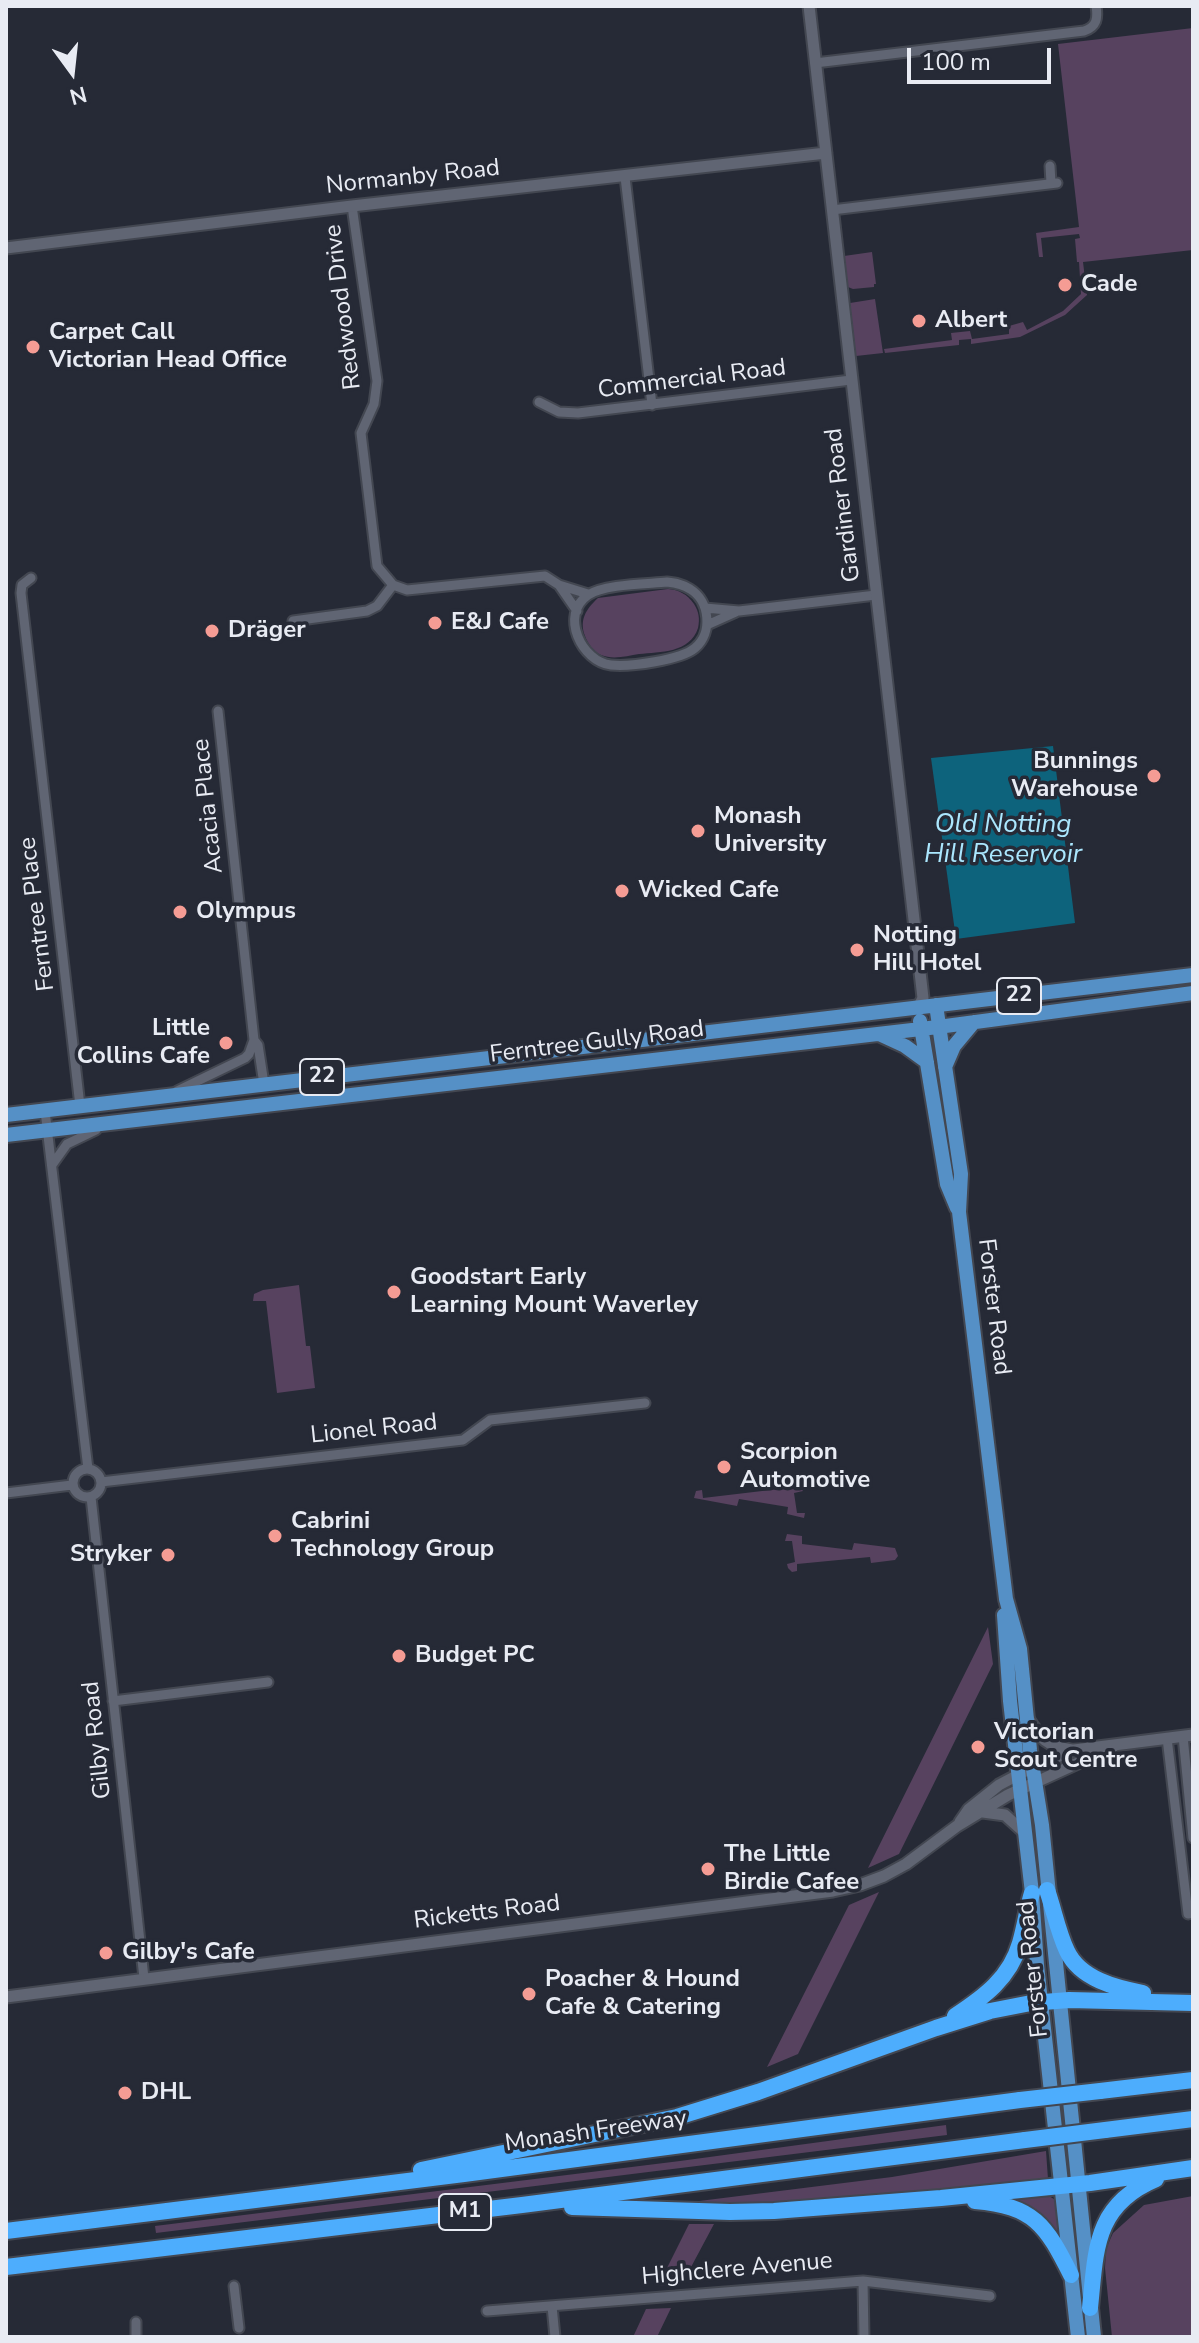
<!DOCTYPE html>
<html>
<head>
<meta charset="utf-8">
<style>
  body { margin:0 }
  #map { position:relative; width:1199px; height:2343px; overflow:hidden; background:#262a36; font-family:"Nunito Sans",sans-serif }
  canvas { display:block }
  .frame { position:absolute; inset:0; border:8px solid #e8ebf3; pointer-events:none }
  .north { position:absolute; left:32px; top:32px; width:80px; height:80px; -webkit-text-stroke:6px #262a36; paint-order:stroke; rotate:165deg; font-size:22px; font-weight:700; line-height:32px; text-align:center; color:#e8ebf3 }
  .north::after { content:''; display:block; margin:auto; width:28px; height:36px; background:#e8ebf3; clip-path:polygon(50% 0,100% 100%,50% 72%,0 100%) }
  .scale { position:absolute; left:907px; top:48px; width:144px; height:36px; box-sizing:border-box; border:4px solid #e8ebf3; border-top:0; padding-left:10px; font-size:24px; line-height:28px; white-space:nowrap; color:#e8ebf3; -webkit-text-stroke:6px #262a36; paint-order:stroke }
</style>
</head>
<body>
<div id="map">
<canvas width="1199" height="2343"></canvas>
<div class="frame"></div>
<div class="north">N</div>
<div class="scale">100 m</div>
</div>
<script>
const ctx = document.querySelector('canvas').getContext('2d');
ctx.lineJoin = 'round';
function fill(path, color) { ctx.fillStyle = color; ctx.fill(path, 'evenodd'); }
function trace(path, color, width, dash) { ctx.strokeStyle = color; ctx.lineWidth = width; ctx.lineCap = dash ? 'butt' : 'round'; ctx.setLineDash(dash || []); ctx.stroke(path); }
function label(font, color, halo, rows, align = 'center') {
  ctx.font = font + ' "Nunito Sans",sans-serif'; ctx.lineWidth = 7; ctx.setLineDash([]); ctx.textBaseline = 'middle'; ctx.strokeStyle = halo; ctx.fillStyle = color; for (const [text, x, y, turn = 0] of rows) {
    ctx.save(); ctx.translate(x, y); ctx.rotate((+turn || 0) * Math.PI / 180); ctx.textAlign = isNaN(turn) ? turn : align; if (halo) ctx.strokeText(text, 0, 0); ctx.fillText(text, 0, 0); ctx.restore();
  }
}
const green = new Path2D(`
  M1193,28V250L1083,262L1087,295L1065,315L1020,337L971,344V339L959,340V345L885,353L884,349L952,340L951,333L970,331L972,339L1009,334V326L1023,322L1027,330L1063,311L1081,294L1079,262H1077L1075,239L1080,238L1079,234L1041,238L1043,257H1039L1036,233L1079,227L1058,44Z
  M872,252L876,284H874V287L853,289L848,287L844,256Z
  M875,299L883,353L856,356L850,303Z
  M668,589C679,590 687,594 694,604C699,612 700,619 698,628C690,653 660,652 639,654C627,656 613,660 601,655C594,652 588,644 585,636C579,620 586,609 598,598Z
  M299,1285L306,1346H310L315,1388L277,1393L266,1301H253L254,1294L263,1290Z
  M796,1480L802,1483L803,1491L794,1493L797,1513H805L804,1518L787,1514L788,1507L739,1499L737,1506L694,1498L696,1491L702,1490L703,1498L796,1487Z
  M787,1534L802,1536V1544L852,1550L854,1543L895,1548L898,1556L895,1560L871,1563L870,1557L797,1564V1571L792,1572L788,1568L787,1564L795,1562L792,1541H785Z
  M988,1627L993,1664L899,1854L868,1868Z
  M879,1892L798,2054L767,2067L849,1905Z
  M946,2125L947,2135L156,2233L155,2226L680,2161Z
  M1046,2151L1048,2179L975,2188L748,2205L683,2203L892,2177Z
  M1049,2196L1057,2201L1058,2230L1055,2231L1007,2198Z
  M1193,2196V2337H1112L1105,2268L1106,2249L1113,2233L1144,2205Z
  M689,2224H714L682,2284L658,2286Z
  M671,2308L657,2337H633L646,2309Z`);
const water = new Path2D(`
  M1053,746L1075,923L956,939L931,758Z`);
const minor = new Path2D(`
  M815,63L1084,31C1097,27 1098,18 1096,6
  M1050,166L1051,183
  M625,177L652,405
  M352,206L377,381L374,404L361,433L377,566L393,585
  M832,210L1057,183
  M539,402L559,412L578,413L851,380
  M31,578L22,585L21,593L80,1106
  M667,582C675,583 683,584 690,589C710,601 713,633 695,648C681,660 630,667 611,665C582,662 559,615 588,595C604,584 647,584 667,582Z
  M559,585L577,611
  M705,608L739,611L876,595
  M293,621L367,611L377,606L393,585L407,590L545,576L559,585L588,594
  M707,625L736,612
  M218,711L254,1040L258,1045L264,1084
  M177,1091L245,1058L249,1054L254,1040
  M45,1111L88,1469
  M52,1165L67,1144L96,1130
  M73 1483a14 14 0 1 1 28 0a14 14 0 1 1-28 0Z
  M101,1482L463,1440L490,1420L645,1403
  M6,1493L72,1485
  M91,1497L144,1978
  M113,1701L268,1682
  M1183,1736L1193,1838
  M1167,1738L1188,1914L1193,1913
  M863,2281L864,2337
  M234,2286L239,2328
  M552,2306L555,2337
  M487,2311L863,2281L990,2296
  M136,2322V2337`);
const tertiary = new Path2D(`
  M809,6L923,998L918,1008
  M6,248L352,206L826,153
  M1027,1717C1041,1739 1046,1746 1072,1750
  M983,1812L1005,1815L1025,1833
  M960,1822L969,1809L999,1785L1033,1767L1074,1750L1193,1735
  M6,1997L833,1891L860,1885L884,1876L906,1864L957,1826L1008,1795L1113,1747`);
const primary = new Path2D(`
  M936,1005L961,1174L959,1212L1006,1599L1020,1649L1030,1750L1042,1825L1094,2337
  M920,1021L947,1184L957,1208
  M879,1034L905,1046L927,1062
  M945,1067L954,1046L974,1022
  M6,1115L1193,975
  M6,1135L938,1027L1193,993
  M1004,1615L1010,1701L1032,1893L1037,1965L1078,2337`);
const motorway = new Path2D(`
  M1047,1890C1054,1910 1058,1932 1067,1951C1080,1979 1116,1988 1143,1993
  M955,2016C984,1997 1010,1978 1020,1943C1025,1926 1027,1909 1032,1893
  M1100,2091L1193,2080
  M1105,2130L1193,2119
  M421,2170L677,2117L758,2092L936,2028L990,2011L1031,2003L1069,2000L1193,2003
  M975,2201C1034,2206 1046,2225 1071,2275
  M572,2207L730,2212L774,2211L941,2198L1090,2183L1193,2168
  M6,2231L464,2174L1020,2100
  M6,2267L522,2205L1025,2140
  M1090,2308C1096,2250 1094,2205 1156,2179`);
const motorwayBridge = new Path2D(`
  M1020,2100L1100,2091
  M1025,2140L1105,2130`);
const markers = [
  [1065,285,8,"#f59c94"],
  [919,321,8,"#f59c94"],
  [33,347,8,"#f59c94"],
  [435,623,8,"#f59c94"],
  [212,631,8,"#f59c94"],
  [1154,776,8,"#f59c94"],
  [698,831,8,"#f59c94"],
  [622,891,8,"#f59c94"],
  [180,912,8,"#f59c94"],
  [857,950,8,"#f59c94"],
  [226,1043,8,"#f59c94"],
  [394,1292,8,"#f59c94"],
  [724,1467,8,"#f59c94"],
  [275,1536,8,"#f59c94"],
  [168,1555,8,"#f59c94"],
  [399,1656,8,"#f59c94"],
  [978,1747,8,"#f59c94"],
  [708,1869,8,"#f59c94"],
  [106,1953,8,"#f59c94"],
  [529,1994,8,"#f59c94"],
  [125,2093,8,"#f59c94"]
];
const shields = [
  [1019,996,44],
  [322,1077,44],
  [465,2212,52]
];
const shieldNames = [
  ["22",1019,996],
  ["22",322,1077],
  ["M1",465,2212]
];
const streetNames = [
  ["Normanby Road",413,178,-6],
  ["Redwood Drive",344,307,-97],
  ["Commercial Road",692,380,-7],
  ["Gardiner Road",844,505,-97],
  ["Acacia Place",209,806,-96],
  ["Ferntree Place",38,914,-97],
  ["Ferntree Gully Road",597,1043,-7],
  ["Forster Road",993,1307,83],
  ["Lionel Road",374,1430,-6],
  ["Gilby Road",98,1740,-96],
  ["Ricketts Road",487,1913,-7],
  ["Forster Road",1034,1969,-96],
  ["Monash Freeway",596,2132,-8],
  ["Highclere Avenue",737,2270,-5]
];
const poiNames = [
  ["Cade",1081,285],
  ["Albert",935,321],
  ["Carpet Call",49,333],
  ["Victorian Head Office",49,361],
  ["E&J Cafe",451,623],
  ["Dräger",228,631],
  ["Bunnings",1138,762,"right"],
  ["Warehouse",1138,790,"right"],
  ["Monash",714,817],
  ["University",714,845],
  ["Wicked Cafe",638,891],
  ["Olympus",196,912],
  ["Notting",873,936],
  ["Hill Hotel",873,964],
  ["Little",210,1029,"right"],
  ["Collins Cafe",210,1057,"right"],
  ["Goodstart Early",410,1278],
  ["Learning Mount Waverley",410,1306],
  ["Scorpion",740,1453],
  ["Automotive",740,1481],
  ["Cabrini",291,1522],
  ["Technology Group",291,1550],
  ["Stryker",152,1555,"right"],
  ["Budget PC",415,1656],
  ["Victorian",994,1733],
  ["Scout Centre",994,1761],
  ["The Little",724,1855],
  ["Birdie Cafee",724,1883],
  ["Gilby's Cafe",122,1953],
  ["Poacher & Hound",545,1980],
  ["Cafe & Catering",545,2008],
  ["DHL",141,2093]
];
const waterNames = [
  ["Old Notting",1003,826],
  ["Hill Reservoir",1003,856]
];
fill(green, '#57425f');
fill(water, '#0d637c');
trace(minor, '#434751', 13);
trace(tertiary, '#434751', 15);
trace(primary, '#434751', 18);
trace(motorway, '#434751', 20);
trace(minor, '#606573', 9);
trace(tertiary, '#606573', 11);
trace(primary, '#5590c6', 14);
trace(motorway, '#4dadfd', 16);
trace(motorwayBridge, '#434751', 20, []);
trace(motorwayBridge, '#4dadfd', 16);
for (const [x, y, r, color] of markers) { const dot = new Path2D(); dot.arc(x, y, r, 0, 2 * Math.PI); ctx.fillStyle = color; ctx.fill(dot); trace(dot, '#262a36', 3); }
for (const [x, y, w] of shields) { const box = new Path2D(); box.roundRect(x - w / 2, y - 18, w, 36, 6); ctx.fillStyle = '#262a36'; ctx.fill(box); trace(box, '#e8ebf3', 2); }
label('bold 22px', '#e8ebf3', null, shieldNames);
label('24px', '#e8ebf3', '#262a36', streetNames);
label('bold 24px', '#e8ebf3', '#262a36', poiNames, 'left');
label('italic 26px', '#abe7fe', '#262a36', waterNames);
</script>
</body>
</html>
